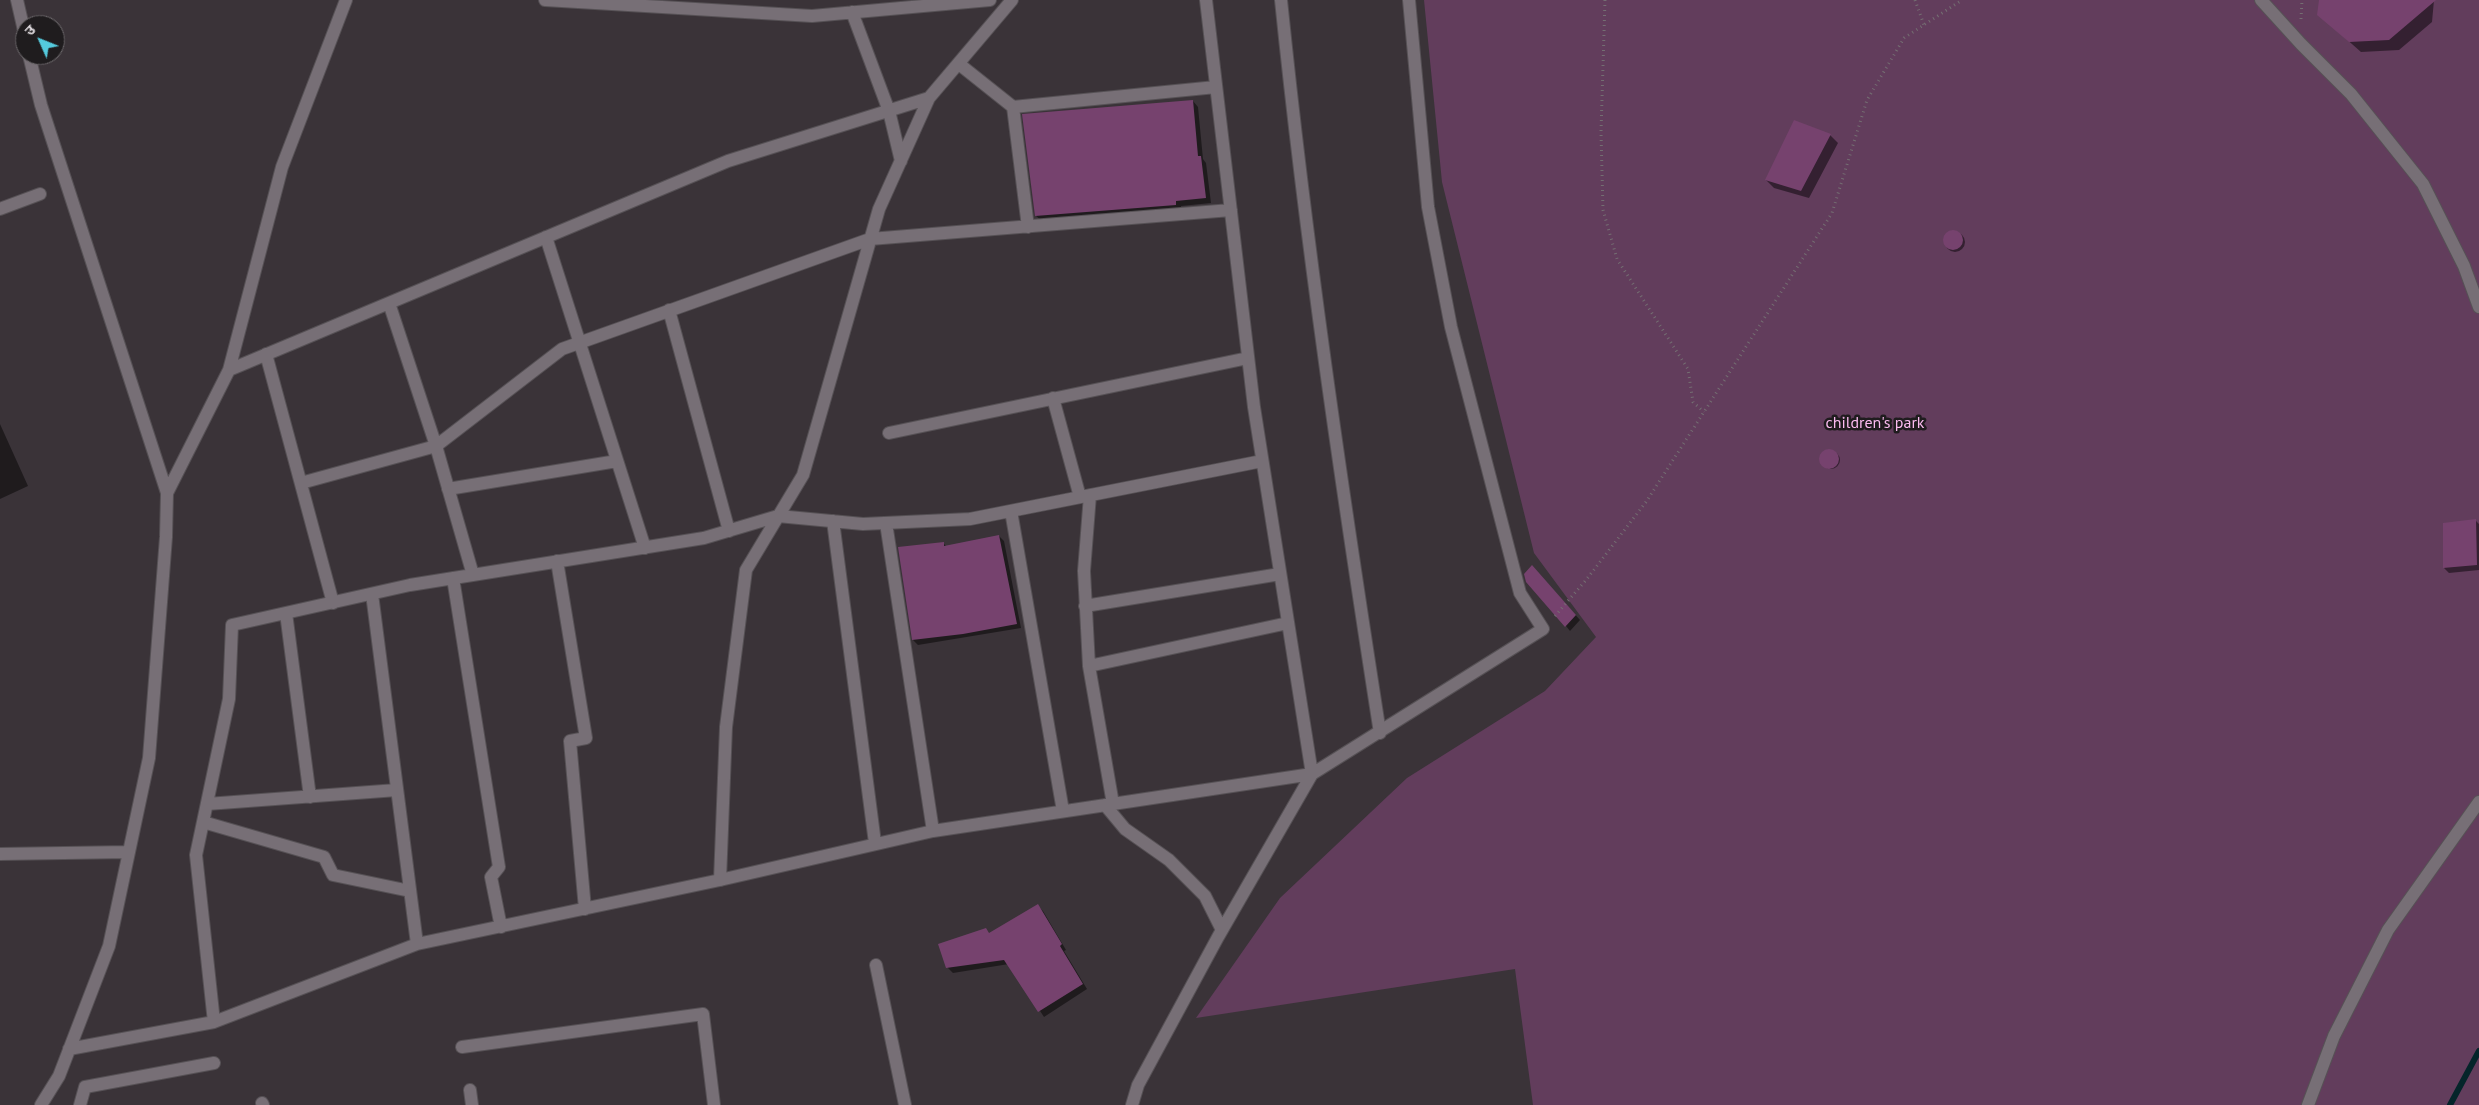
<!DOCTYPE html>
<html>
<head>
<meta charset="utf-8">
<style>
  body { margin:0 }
  #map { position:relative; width:2479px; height:1105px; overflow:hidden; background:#3a3338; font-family:"PT Sans","Noto Sans Devanagari",sans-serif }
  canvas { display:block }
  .north { position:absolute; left:15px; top:15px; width:50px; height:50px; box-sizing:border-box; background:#1f1c1e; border:1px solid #6c686b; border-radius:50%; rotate:314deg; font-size:14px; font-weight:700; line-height:20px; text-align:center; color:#e0dbdf }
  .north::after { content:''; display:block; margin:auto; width:18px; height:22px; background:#54cadd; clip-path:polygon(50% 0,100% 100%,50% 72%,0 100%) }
</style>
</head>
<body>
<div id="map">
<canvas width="2479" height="1105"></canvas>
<div class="north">उ</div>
</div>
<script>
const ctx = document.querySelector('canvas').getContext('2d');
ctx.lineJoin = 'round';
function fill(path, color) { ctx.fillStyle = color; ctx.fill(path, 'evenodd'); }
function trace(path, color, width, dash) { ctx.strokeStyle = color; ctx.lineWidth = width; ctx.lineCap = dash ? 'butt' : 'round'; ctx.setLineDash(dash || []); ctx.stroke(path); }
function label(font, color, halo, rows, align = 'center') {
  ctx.font = font + ' "PT Sans",sans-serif'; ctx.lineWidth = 5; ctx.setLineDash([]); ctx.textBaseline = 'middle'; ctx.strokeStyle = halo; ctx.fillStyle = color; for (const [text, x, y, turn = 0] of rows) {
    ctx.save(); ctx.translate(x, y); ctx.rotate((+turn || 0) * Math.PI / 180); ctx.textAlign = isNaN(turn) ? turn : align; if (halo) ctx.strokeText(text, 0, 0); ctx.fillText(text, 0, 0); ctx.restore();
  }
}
const green = new Path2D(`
  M1424,0H2479V1105H1533L1515,969L1196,1018L1280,898L1407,778L1545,691L1596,637L1534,553L1442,182Z`);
const shadow = new Path2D(`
  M2320,0H2434L2432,22L2399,50L2361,52L2318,14Z
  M1193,101L1198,107L1203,159L1206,163L1211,203L1181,206V210L1042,221L1036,216Z
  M1830,135L1838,143L1809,198L1774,188L1766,180Z
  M1945 242a10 10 0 1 1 20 0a10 10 0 1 1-20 0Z
  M0,424L28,486L0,499Z
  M1822 460a9 9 0 1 1 18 0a9 9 0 1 1-18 0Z
  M2476,521L2479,524V570L2449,573L2444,568Z
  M999,536L1004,541L1021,628L918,645L913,640L943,543L947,547Z
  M1537,572L1580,620L1570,631L1566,626Z
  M1038,906L1043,911L1066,950L1064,951L1087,989L1044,1017L1009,964L953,973L948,968L940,945L990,934Z`);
const stream = new Path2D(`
  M2450,1105L2479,1051`);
const building = new Path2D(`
  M2319,0H2436L2389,40L2349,42L2317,15Z
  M1193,100L1198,156H1201L1206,198L1176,201V205L1035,216L1022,114Z
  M1794,120L1831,134L1801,191L1765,180Z
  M1943 240a10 10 0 1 1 20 0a10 10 0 1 1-20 0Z
  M1819 459a10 10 0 1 1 20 0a10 10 0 1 1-20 0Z
  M2476,519L2477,565L2443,568V523Z
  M999,535L1017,624L963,634L912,640L898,547L944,542V546Z
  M1532,565L1576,615L1565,627L1526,582L1524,574Z
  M1038,904L1062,944L1060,946L1083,984L1038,1012L1004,960L946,968L938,944L986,928L989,933Z`);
const path = new Path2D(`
  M1605,0L1601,132L1603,210L1617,259L1688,369L1693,402L1704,412
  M1915,0L1924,25
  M2301,19L2302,0
  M1555,616L1586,580L1646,502L1832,213L1867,100L1904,38L1962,0`);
const minor = new Path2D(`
  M17,0L25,35
  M545,0L812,16L990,0
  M1281,0C1306,245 1342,489 1380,733
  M2261,0L2301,44L2351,94L2423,184L2464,266L2479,307
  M852,12L889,111L901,161
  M29,55L41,105L167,493
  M959,64L1013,107L1028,227
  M1013,107L1216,87
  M0,209L40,194
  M546,237L645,548
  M389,303L436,446L473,575
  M669,310L729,531
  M266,354L333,603
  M229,370L728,161L929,98
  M1053,398L1080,497
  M889,433L1248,358
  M301,483L436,446L562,349L870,239L1231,210
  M448,489L617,461
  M1090,495L1084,571L1089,666L1113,804
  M1011,511L1063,811
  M833,521L875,843
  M886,523L933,831
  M557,561L586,738L570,741L585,909
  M453,578L499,867L491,877L501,927
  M372,594L417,944
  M1085,606L1280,574
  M286,613L310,797
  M1089,666L1288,623
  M207,804L397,790
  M1105,805L1125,829L1169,860L1205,896L1222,930
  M203,822L324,857L333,875L410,891
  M0,854L128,852
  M720,880L726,727L746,570L803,475L879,209L929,98L1012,0
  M876,965L905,1105
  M214,1022L196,855L229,699L232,625L410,585L704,538L778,516L863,524L970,519L1262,461
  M462,1047L703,1014L714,1105
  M69,1049L214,1022L417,944L720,880L933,831L1312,774L1254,407L1206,0
  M470,1090L472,1105
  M262,1103L263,1105
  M41,1105L59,1076L109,946L149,758L166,537L167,493L229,370L282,167L346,0
  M80,1105L85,1087L214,1063
  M1132,1105L1138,1085L1218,937L1312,774L1543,629L1520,593L1451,327L1428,207L1409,0
  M2308,1105L2334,1036L2388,930L2479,802`);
const parkNames = [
  ["children's park",1875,423]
];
fill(green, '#623d5c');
fill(shadow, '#0007');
trace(stream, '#04252a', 6);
fill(building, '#76426e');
trace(minor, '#565155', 14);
trace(path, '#746e72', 3, [1, 4]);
trace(minor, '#776f76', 12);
label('16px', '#fbbbf0', '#1f1c1e', parkNames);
</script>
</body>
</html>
